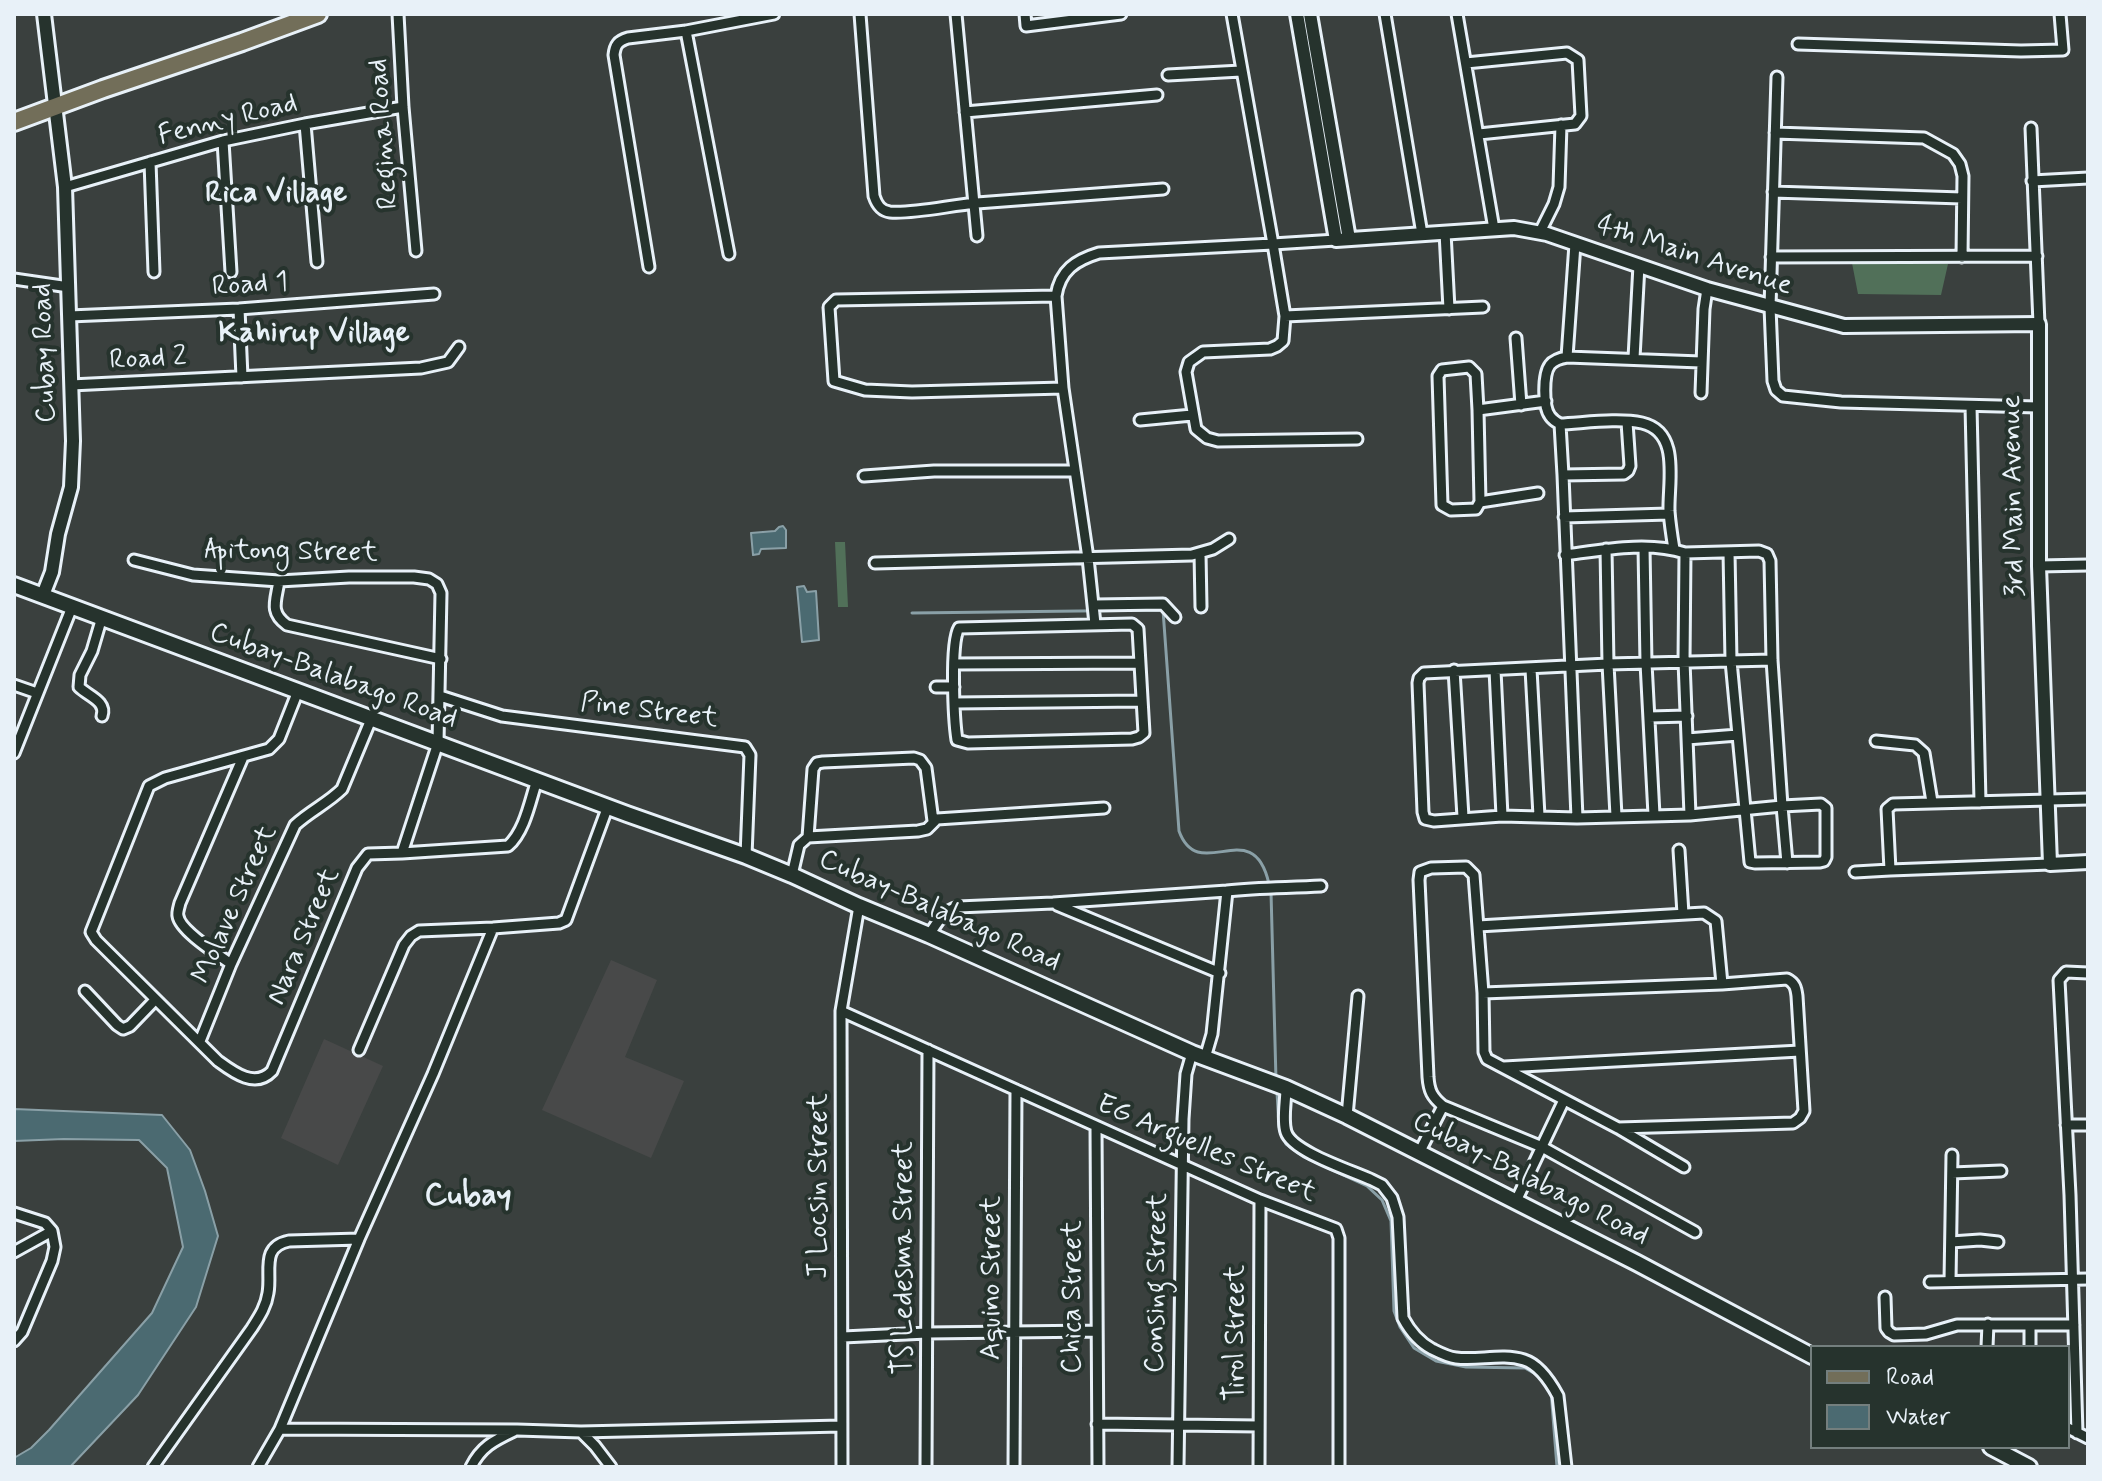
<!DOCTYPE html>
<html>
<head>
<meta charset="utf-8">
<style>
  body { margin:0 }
  #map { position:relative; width:2102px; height:1481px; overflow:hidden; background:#3a403e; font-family:Mynerve,sans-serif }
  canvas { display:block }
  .frame { position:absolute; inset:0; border:16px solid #e8f1f8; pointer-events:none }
  .legend { position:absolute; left:1810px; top:1345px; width:260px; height:104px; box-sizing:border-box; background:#26332d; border:2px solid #747f7e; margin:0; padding:10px 14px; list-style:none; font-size:24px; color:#e8f1f8 }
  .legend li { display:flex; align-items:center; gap:16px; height:40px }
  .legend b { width:40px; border:2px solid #747f7e }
</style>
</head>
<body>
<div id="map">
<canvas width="2102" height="1481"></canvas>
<div class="frame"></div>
<ul class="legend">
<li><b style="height:10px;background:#726e59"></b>Road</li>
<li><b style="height:22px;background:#4b6a71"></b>Water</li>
</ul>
</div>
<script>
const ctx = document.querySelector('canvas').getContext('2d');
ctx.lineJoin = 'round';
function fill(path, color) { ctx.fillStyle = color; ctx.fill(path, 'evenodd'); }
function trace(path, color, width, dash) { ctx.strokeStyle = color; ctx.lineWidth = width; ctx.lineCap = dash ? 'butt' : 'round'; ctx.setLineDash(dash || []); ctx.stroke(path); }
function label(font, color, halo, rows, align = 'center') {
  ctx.font = font + ' Mynerve,sans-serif'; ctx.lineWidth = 8; ctx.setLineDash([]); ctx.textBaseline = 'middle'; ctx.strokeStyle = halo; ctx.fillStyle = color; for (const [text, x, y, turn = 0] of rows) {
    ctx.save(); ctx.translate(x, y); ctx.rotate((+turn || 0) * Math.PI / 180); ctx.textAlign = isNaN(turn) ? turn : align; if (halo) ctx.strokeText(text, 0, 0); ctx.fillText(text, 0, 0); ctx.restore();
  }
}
const built = new Path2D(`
  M611,960L657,980L625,1057L684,1081L651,1158L542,1110Z
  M324,1039L383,1066L338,1165L281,1138Z`);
const green = new Path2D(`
  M1852,263L1948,264L1941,295L1858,294Z
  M835,542H845L848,607H838Z`);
const water = new Path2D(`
  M783,526L786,530V548L761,549L759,554L753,555L751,533L775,531L779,527Z
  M804,586L807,592L816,591L819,640L802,642L797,587Z
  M14,1109L162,1115L190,1150L205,1191L218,1236L196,1307L138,1395L70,1467H14V1458L31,1448L49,1430L152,1313L183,1247L167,1168L139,1140L64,1139L14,1141Z`);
const stream = new Path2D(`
  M912,613L1163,610L1179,831C1199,886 1253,812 1269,884
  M1271,892L1276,1080
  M1277,1092L1279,1127L1286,1144L1304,1157L1367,1186L1382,1200L1391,1221L1394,1311L1400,1327L1414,1348L1436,1361L1466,1367L1525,1368L1539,1376
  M1551,1391L1557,1467`);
const minor = new Path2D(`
  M398,14L403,107L416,251
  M860,14L874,196C877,205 881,211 890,212C915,214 951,205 977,203C1039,198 1101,194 1163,189
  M956,14L977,236
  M1025,14L1026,26L1121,14
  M1232,14L1273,244L1336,240
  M1385,14L1422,234
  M1457,14L1494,229
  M686,31L729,254
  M1798,44L2021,51L2063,50L2060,14
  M1466,63L1567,53L1578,60L1581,116L1575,124L1479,134
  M1168,75L1241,71
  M1777,77L1770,307L1773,381L1776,390L1783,396L1841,402L2038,407
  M965,112L1157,95
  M305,124L317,262
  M2031,128L2039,324
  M1775,133L1924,138L1953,154L1960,164L1963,176L1962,257
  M223,141L231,272
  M150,162L154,272
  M2032,181L2088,178
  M65,187L223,141L305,124L403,107
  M1773,192L1962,198
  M1445,232L1449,309
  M1540,232L1554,204L1559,187L1561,125
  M1771,257L2037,256
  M649,267L614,55C615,45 618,41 628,38L686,31L774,14
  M14,279L69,287
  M1056,296C1060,270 1076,260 1099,253L1273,244L1285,316L1283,341L1277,346L1270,349L1203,352L1189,362L1186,372L1196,429L1207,438L1218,441L1357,439
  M1056,296L1063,388L912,392L865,390L834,381L829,307L836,300Z
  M239,309L242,377
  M69,316L239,309L434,294
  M1285,316L1483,307
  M1516,338L1521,405
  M1567,357L1575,244
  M1634,358L1639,265
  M71,385L421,368L448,362L459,347
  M1063,388L1088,558L1095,624
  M1701,393L1704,309L1707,289
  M1971,406L1980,802
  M1478,410L1480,502L1476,509L1451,510L1442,505L1438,376L1442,370L1469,367L1476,374L1478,410L1546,401
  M1140,420L1192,415
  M1560,424C1584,423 1618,418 1642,423C1681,432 1668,482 1669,511C1670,524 1672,537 1674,549
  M1563,475L1624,474L1628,471L1630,466L1627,422
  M864,476L934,471H1075
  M1480,502L1538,493
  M1564,517L1669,514
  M1644,548L1646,663L1654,815
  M1606,549L1608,664L1616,816
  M1729,552L1731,661L1750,862L1755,863L1820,862L1824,861L1826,857V808L1821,804L1782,806L1787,863
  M1200,553L1201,607
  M1685,553L1684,661L1690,815
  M1565,555C1603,550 1648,541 1685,553L1759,551L1767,554L1770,561L1772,660L1782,806L1690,815L1577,818L1502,816L1434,821L1425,819L1423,812L1418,683L1419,678L1424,673L1608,664L1772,660
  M134,560L193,575L279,581L349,577H414L429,579L437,584L441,593L438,743L402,853L368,854L357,868L272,1071C255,1089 233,1072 218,1061L96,940L91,932L149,786L165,778L269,749L279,739L298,691
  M875,563L1192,555L1213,549L1229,539
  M2039,566L2088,565
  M279,581C276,601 269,612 287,625L441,659
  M1095,605L1163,604L1175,617
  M1132,624L1138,629L1144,733L1139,737L1132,739L968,743L957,740C954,721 950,643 959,628Z
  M954,664L1139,663
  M1531,669L1539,816
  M1454,670L1463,817
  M1495,670L1502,816
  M14,685L37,693
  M936,687H954
  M440,696L502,716L745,747L750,755L746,856
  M955,703L1141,701
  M102,716C107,701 88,696 79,687L80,675L92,651L102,617
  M1649,717L1687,716
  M1687,739L1738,735
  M1876,741L1915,745L1924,753L1932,802
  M14,753L72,607
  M1577,818L1563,475L1560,424C1556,422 1552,419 1550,416C1543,407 1543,374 1550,365C1554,360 1561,358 1567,357L1701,362
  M808,837L813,769L817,763L823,762L914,758L920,760L926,768L933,821
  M1679,850L1683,914
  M402,853L508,846C525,831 530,801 537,780
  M2050,864L1890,870L1887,809L1893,804L2088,799
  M1855,872L1890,870
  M792,875L799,845L808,837L918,831L927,829L937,819L1104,808
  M1227,891C1259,887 1289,888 1321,886
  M1057,905L1220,973
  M1478,926L1704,913L1716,921L1722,984
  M493,928L433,1074L359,1239L280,1429L517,1430L581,1432L841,1426
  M929,935C937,923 943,911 958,907L1053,903L1227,891L1212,1034L1205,1058
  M231,964C219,955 180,931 178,916C177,913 179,907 180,903L243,757
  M85,991L117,1025L123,1029L130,1026L155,1000
  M1483,993L1722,984L1787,979C1795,983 1796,988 1797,996L1804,1111L1800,1118L1793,1123L1618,1128
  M841,1011L1260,1200L1336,1229L1339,1238V1467
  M200,1041L231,964L295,825C310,811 328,803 342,789L372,717
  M359,1050L404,945L411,936L419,931L493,928L559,923L566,920L608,806
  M1504,1067L1800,1051
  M1286,1088C1286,1101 1282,1120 1286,1132C1292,1152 1353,1171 1372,1180L1382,1185L1392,1198L1398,1217L1403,1318C1410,1331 1419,1342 1432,1349C1440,1353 1447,1357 1456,1358C1478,1361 1502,1353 1524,1360C1540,1365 1551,1383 1558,1396L1566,1467
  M1347,1116L1358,996
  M2066,1125H2088
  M1096,1127L1098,1467
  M1419,1153L1443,1106
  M1684,1167L1618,1128L1487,1059L1484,1052L1483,993L1474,875L1466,867L1431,868L1420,872L1419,880L1428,1077C1429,1091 1432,1097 1443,1106L1542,1147L1695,1232
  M1952,1173L2001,1171
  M1516,1201L1564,1100
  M14,1213L45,1223L52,1231L55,1247L52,1261L22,1332L14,1341
  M1951,1242L1980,1240L1998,1242
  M14,1252L52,1231
  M1950,1281L1952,1155
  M1930,1282L2088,1279
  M1885,1297L1886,1328L1889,1332L1894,1335L1926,1334L1957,1325H2074
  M2030,1326V1347
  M843,1337L927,1333L1096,1331
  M1987,1347L1988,1324
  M1097,1424L1258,1426
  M2068,1428L2088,1438
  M581,1432L595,1446L611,1467
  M2077,1433L2070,1195L2059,980L2066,972L2088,973
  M153,1467L252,1328C259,1317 266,1307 268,1293C272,1271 260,1247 289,1241L359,1239
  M258,1467L280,1429
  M471,1467C481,1447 493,1441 514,1431
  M842,1467L841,1011L859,906
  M926,1467L928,1050
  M1014,1467L1016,1090
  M1178,1467L1183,1119L1186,1074L1192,1053
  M1259,1467L1260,1200`);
const tertiary = new Path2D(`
  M1297,14L1336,240L1514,228L1547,234L1707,289L1844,326L2039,324V566L2050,864L2088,862
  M1310,14L1349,239
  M43,595L52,572L58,534L71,487L73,441L65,187L44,14`);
const secondary = new Path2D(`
  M14,585L627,814L746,856L792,875L859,906L929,935L1192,1053L1286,1088L1347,1116L1637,1263L1812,1356
  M1991,1447L2029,1467`);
const primary = new Path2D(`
  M14,122L103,89L242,42L318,14`);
const streetNames = [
  ["Fenny Road",228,121,-14],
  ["Regina Road",385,134,-94],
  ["4th Main Avenue",1694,257,18],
  ["Road 1",250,286,-4],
  ["Cubay Road",46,353,-92],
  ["Road 2",148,360,-3],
  ["3rd Main Avenue",2015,496,-91],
  ["Apitong Street",291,553,1],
  ["Cubay-Balabago Road",333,677,20],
  ["Pine Street",649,712,7],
  ["Molave Street",236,905,-66],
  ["Cubay-Balabago Road",939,912,24],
  ["Nara Street",305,937,-67],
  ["EG Arguelles Street",1206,1150,23],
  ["Cubay-Balabago Road",1530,1180,27],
  ["J Locsin Street",820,1186,-90],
  ["TS Ledesma Street",905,1258,-90],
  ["Aquino Street",993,1278,-90],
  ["Consing Street",1158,1283,-89],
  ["Chica Street",1074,1297,-90],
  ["Tirol Street",1237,1333,-90]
];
const neighbourhoodNames = [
  ["Rica Village",276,195],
  ["Kahirup Village",314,335]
];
const quarterNames = [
  ["Cubay",468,1197]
];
fill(built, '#484949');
fill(green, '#517059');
fill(water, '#4b6a71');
trace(water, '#8aa0a7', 2);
trace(stream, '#8aa0a7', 3);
trace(minor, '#e8f1f8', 15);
trace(tertiary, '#e8f1f8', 18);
trace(secondary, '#e8f1f8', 20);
trace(primary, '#e8f1f8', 22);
trace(minor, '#26332d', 9);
trace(tertiary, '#26332d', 12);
trace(secondary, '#26332d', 14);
trace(primary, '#726e59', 16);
label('28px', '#e8f1f8', '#26332d', streetNames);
label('bold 30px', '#e8f1f8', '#26332d', neighbourhoodNames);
label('bold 32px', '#e8f1f8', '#26332d', quarterNames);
</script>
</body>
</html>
